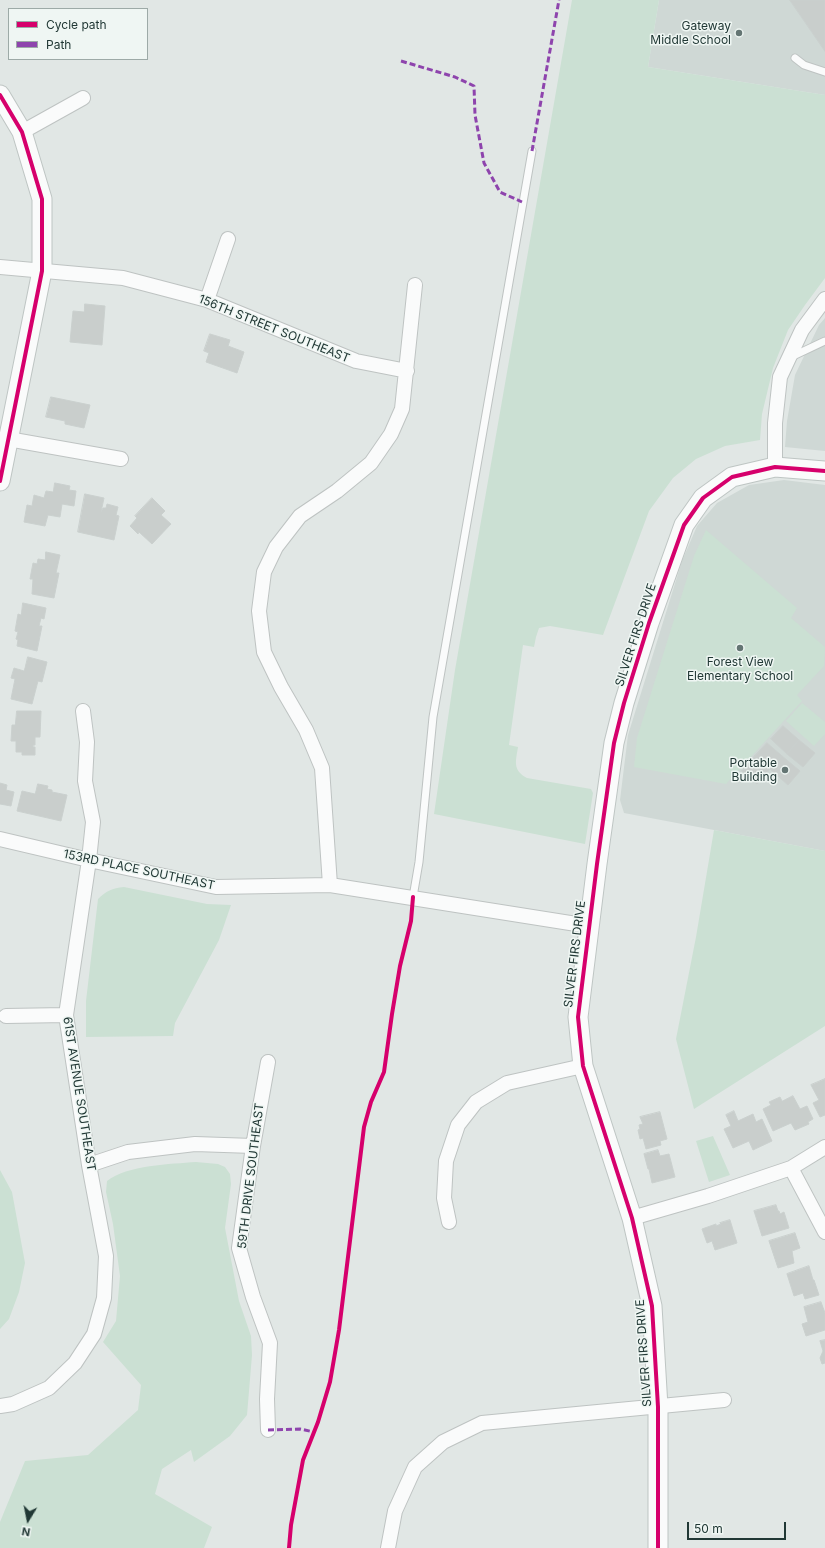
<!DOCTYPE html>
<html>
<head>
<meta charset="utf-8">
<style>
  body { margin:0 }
  #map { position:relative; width:825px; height:1548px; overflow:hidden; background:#e1e7e5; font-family:Inter,sans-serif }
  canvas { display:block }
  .legend { position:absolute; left:8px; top:8px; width:140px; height:52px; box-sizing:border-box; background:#eff6f3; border:1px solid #9daaa7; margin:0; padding:5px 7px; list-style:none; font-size:12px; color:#213835 }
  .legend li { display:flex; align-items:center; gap:8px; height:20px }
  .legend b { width:20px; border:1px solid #9daaa7 }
  .north { position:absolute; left:8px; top:1500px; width:40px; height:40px; -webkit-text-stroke:3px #eff6f3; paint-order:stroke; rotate:190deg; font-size:11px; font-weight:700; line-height:16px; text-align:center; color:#213835 }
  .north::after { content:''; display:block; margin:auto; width:14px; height:18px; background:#213835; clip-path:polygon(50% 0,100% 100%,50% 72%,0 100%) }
  .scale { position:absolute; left:687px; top:1522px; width:99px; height:18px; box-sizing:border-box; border:2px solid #213835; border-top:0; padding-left:5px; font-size:12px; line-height:14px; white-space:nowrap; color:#213835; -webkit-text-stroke:3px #eff6f3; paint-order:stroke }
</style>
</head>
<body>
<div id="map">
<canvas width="825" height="1548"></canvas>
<ul class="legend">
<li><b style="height:5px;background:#d6006c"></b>Cycle path</li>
<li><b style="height:5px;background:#8e44ad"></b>Path</li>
</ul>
<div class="north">N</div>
<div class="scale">50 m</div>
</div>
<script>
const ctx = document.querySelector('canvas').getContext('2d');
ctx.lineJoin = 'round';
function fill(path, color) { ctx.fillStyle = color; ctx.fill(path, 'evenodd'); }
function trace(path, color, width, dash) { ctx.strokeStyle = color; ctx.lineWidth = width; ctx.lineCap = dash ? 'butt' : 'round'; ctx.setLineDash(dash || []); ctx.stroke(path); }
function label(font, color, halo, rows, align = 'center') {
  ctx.font = font + ' Inter,sans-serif'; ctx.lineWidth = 3; ctx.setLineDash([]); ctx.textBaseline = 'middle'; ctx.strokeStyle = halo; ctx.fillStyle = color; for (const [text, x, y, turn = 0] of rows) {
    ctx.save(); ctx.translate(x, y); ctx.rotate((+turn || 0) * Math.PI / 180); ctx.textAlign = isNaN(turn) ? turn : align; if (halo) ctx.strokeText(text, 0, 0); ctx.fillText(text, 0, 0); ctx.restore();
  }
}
const built = new Path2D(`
  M659,0H825V95L648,67Z
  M825,318V451L785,447L787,421L795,375L819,325Z
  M784,480L825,485V851L624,813L620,800L628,735L682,561L697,526L717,503L749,485Z`);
const green = new Path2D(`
  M572,0H659L648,67L825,95V278L805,305L788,330L773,368L762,414L760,440L725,446L696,459L673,478L649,511L603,635L550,626L539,628L536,637L534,647L523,645L509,745L518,747C516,761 512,770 527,778L591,789L593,793L585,844L434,814L455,670Z
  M706,530L797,608L791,618L825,647L824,666L797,695L802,701L726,784L634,767L637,738L694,556Z
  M802,703L825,722V734L814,746L786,721Z
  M714,830L825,851V1026L694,1109L676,1039L696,937Z
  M124,887L207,904L231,905L219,940L175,1023L173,1036L86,1037V1001L98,899C106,891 112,888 124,887Z
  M713,1136L730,1175L709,1182L696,1141Z
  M196,1162L218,1164L225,1167L230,1174L231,1184L225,1228L239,1301L251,1336L252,1355L247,1415L230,1436L194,1462L191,1450L162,1469L155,1494L212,1527L204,1548H0V1522L25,1461L88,1455L138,1410L141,1385L103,1342L116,1321L120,1276L113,1224L106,1192L107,1181C127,1165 171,1164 196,1162Z
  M0,1170L12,1192L25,1263L19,1292L9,1319L0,1329Z`);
const building = new Path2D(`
  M790,0H825V51Z
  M85,304L105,306L102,345L70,342L73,311L84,312Z
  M210,334L230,340L228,346L244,352L237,373L206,362L209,353L204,351Z
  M51,397L90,405L84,428L65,424V421L46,417Z
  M55,483L70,486L69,490L76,491L74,506L62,504L60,517L48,515L45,526L24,522L27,505L32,506L34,495L44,498L46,491L53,492Z
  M85,494L104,498L101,512L103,508H106L107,504L118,507L116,515L119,516L114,540L78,532Z
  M152,498L165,511L161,515L171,524L152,544L139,532L138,534L130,526L137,518L135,516Z
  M46,552L60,555L56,573H59L54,598L32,594L33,579H30L33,563L37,564L38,559L45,560Z
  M23,603L46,608L44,619L41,618L39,626H42L37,651L17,646L18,640L16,639L18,632L15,631L18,614L21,615Z
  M28,657L47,662L42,682L38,681L32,704L11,699L15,679L11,678L14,668L24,671Z
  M17,711H41L40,737H35V745H33V747H35V755H22V752H16V741H11L12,725H15Z
  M783,726L799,740L787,754L771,739Z
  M799,740L815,753L803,767L787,754Z
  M767,743L782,756L770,769L755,756Z
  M755,756L770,769L757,784L742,771Z
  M782,756L800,771L788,785L770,769Z
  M0,783L7,785L6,790L14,792L11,806L0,804Z
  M38,784L48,786L47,789L52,790V792L67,795L61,821L17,811L22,791L35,794Z
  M825,1079V1115L820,1117L813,1103L819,1100L811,1085Z
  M793,1096L800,1109L807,1106L813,1119L808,1122L809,1124L795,1130L791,1123L773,1131L763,1109L771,1105L769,1102L780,1097L782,1101Z
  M734,1111L738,1121L753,1114L756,1122L762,1119L772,1141L753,1150L749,1141L733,1148L724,1129L731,1126L726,1115Z
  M660,1112L667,1139L660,1141L661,1145L646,1149L643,1138L640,1139L638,1130L640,1129L639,1125L643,1124L640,1117Z
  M658,1150L660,1156L669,1154L675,1177L652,1183L649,1169H648L644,1154Z
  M776,1205L778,1211H779L780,1214L784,1212L789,1228L762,1236L754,1211Z
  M730,1220L737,1243L715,1250L712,1241L707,1243L702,1229L716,1224V1226L721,1224L720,1223Z
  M795,1233L800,1248L792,1251L794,1263L778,1268L769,1241Z
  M809,1266L813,1280H814L819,1295L805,1299L803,1293L794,1296L787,1274Z
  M821,1302L825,1313V1330L806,1336L802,1324L808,1322L804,1307Z
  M825,1340V1363L822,1364L820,1358L823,1351L820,1341Z`);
const lane = new Path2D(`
  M795,58L804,65L825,72
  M791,357L825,341
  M413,897L419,862L433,717L532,151`);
const street = new Path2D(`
  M22,132L83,98
  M0,267L123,278L207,300L356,361L407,371
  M207,300L228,239
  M8,439L121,459
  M775,467V423L780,377L802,330L825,299
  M0,839L89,860L216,887L330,885L589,926
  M330,885L322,768L306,730L281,687L264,652L259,611L264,572L276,547L300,516L337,491L371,463L391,434L402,409L415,285
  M6,1016L66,1015
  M268,1062L253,1146L239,1248L253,1297L270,1343L267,1399L268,1430
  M89,1165L128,1152L195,1144L253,1146
  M791,1168L825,1232
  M632,1218L708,1196L791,1168L825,1147
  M449,1222L444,1198L446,1161L458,1125L476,1102L507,1083L583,1066
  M0,1406L13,1404L49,1388L75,1363L94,1334L104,1298L106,1256L89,1165L66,1015L89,860L93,822L85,781L87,742L83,711
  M388,1548L395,1511L415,1467L443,1442L482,1423L724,1400`);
const secondary = new Path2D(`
  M0,95L22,132L42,199V271L0,481
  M658,1548V1407L652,1306L632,1218L583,1066L578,1017L597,864L614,743L624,703L649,623L684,525L703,498L732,477L775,467L825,471`);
const quiet = new Path2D(`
  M401,61L455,77L474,86L475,115L484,163L500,192L522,202
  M532,151L559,0
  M268,1430L300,1429L314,1432`);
const cycleway = new Path2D(`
  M0,95L22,132L42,199V271L0,481
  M289,1548L291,1525L303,1460L318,1422L330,1382L339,1330L364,1127L371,1102L384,1072L392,1014L400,966L411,921L413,897
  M658,1548V1407L652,1306L632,1218L583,1066L578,1017L597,864L614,743L624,703L649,623L684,525L703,498L732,477L775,467L825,471`);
const markers = [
  [739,33,4,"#647573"],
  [740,648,4,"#647573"],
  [785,770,4,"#647573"]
];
const poiNames = [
  ["Gateway",731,26],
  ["Middle School",731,40],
  ["Forest View",740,662,"center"],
  ["Elementary School",740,676,"center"],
  ["Portable",777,763],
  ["Building",777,777]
];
const streetNames = [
  ["156TH STREET SOUTHEAST",274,329,22],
  ["SILVER FIRS DRIVE",636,635,-72],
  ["153RD PLACE SOUTHEAST",139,870,12],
  ["SILVER FIRS DRIVE",575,954,-83],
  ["61ST AVENUE SOUTHEAST",79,1094,81],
  ["59TH DRIVE SOUTHEAST",251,1176,-83],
  ["SILVER FIRS DRIVE",644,1353,-94]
];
fill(built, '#cfd8d5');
fill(green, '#cbe0d3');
fill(building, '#c9cecc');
trace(building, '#cad0ce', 1);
trace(lane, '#bec3c2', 9);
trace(street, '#bec3c2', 16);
trace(secondary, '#bec5c3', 21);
trace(lane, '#fafbfb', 7);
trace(street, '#fafbfb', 14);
trace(secondary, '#fafbfb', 19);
trace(quiet, '#8e44ad', 3, [6, 3]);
trace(cycleway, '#d6006c', 4);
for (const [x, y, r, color] of markers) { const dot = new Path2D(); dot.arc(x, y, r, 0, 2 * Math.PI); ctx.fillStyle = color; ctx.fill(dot); trace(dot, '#eff6f3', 1.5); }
label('12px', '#213835', '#eff6f3', poiNames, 'right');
label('12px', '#213835', '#eff6f3', streetNames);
</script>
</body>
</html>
